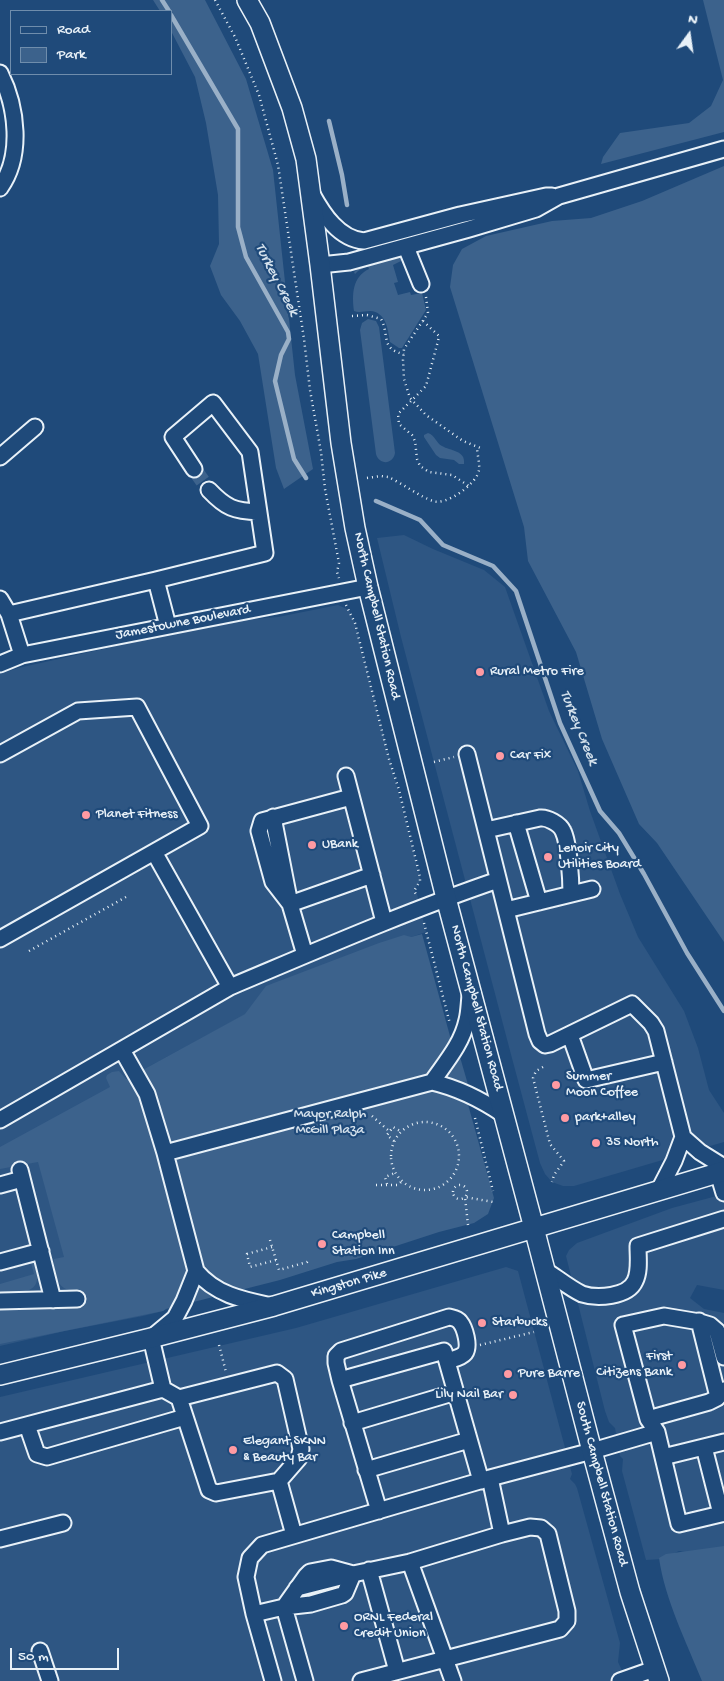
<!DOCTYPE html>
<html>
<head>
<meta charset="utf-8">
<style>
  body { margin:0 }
  #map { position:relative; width:724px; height:1681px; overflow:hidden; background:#1f4a7a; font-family:"Gochi Hand",sans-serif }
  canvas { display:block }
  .legend { position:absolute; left:10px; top:10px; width:162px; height:65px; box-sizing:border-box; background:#1f4a7a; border:1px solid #6f8dac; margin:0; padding:6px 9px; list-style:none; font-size:15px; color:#e8f1f8 }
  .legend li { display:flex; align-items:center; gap:10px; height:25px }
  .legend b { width:25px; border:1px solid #6f8dac }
  .north { position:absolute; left:664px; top:10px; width:50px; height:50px; -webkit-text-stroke:4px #1f4a7a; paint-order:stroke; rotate:14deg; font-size:14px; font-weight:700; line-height:20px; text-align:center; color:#e8f1f8 }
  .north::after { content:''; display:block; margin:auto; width:18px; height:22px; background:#e8f1f8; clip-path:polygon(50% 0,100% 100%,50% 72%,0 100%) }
  .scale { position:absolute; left:10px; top:1648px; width:109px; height:22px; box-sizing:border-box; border:2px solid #e8f1f8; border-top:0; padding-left:6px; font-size:15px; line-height:18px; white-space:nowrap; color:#e8f1f8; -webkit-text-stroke:4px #1f4a7a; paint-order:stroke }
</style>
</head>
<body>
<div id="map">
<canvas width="724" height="1681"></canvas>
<ul class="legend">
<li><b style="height:6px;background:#1f4a7a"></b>Road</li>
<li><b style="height:14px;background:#3c628c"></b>Park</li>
</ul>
<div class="north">N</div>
<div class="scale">50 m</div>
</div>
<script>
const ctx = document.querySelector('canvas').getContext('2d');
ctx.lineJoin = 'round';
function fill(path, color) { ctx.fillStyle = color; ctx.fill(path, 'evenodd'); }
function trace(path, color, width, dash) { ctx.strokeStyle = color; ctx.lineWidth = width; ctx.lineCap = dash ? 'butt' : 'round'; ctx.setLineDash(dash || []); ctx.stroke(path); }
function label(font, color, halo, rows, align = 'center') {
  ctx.font = font + ' "Gochi Hand",sans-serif'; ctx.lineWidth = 4.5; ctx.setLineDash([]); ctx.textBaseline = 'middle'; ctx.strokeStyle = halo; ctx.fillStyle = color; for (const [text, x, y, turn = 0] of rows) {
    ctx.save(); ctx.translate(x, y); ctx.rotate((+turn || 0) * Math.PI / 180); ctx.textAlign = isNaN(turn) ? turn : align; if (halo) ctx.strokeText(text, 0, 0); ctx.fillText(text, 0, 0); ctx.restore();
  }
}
const built = new Path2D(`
  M404,535L433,549L484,570L505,587L549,711L578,771L590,811L620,894L638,937L684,1011L698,1048L709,1090L724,1113V1142L574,1186H563L552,1182L545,1174L540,1163L513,1062L401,637L377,538Z
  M338,605L349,610L355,623L420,877V881L414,891L417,894L426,932L362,954L251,1007L246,1014L126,1079L170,1306L163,1311L143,1316L65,1331L0,1346V674L18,668L229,621L278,617Z
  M724,1194V1290L697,1285L690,1298L704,1309L724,1313V1558L679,1551L662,1559L646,1560L622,1471L623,1459L620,1456L615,1428L609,1422L605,1411L566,1256L569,1250L577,1243L672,1208Z
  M506,1267L518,1271L572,1474L570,1479L575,1484L577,1488L620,1643L618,1662L627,1681H0V1397L296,1328Z`);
const green = new Path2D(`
  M153,0H205L246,79L273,170L295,375L313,469L284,489L276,468L258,354L240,321L221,295L210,266L219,244L218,195L206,123L195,77L171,31V11H160Z
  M703,0H724V132L601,164L603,157L620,133L689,123L711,106L723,80Z
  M724,166V942L657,843L639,824L602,739L576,652L528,561L524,527L450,287L453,265L462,249L486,236L552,221L591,218L642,201Z
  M398,255L402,257L401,261L393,265L398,282L394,283L398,295L410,292L411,295L422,293L426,310L402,348H399L390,342C388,329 386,312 370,311C364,311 359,313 354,311C352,295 352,277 369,269L368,266L358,271L355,274L354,272L363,265Z
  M368,319L376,321L379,327L395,453C393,465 379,465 376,454L360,330L362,323Z
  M428,433C435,435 436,443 442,446C450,451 466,450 464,464H459L454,460L440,458L436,455L424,437V435Z
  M422,934L456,1058L457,1057H460L469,1088L464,1090L494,1198L488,1214L474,1223L439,1232L356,1259L337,1262L280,1280L166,1309L163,1311L0,1344V1309L77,1307V1291C72,1290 67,1290 64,1288C56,1283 52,1268 54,1259L64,1257L38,1162L0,1169V1147L110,1087L106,1078L107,1075L112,1072L119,1071L126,1079L245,1014L266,986L379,943L404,935L411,937Z
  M33,1261L36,1262C43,1295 26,1292 0,1292V1284L34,1274L31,1263Z
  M724,1546V1681H702C686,1641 665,1600 659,1558L666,1554Z`);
const stream = new Path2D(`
  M162,0L169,11
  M171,15L238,129V227L246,257L288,332L289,339L281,355L275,381L294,459L306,478
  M329,121L342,175L347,205
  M376,501L420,520L443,545L493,566L516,591L560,723L600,811L619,833L644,874L687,953L724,1011`);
const minorTunnel = new Path2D(`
  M194,469L209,490`);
const path = new Path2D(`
  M215,0L235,37L259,95L278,165L304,339L310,390L321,452L325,489L339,563L337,572L339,578
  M426,297L428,313L404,349L403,360L404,379L410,398L426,415L463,441L483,449
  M352,316L367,315L381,319C390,336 380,349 404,354
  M423,321L439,336L438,341L426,386L398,414L399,424L412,435L415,441L417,459L420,466L429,472L452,475L469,486
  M367,478L381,476L388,477C402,483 420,497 433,501C446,506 477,484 479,470C480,463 477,454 477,447
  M346,605L355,623L389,759L399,790L420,877V881L414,891L416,894
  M434,762L454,757
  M424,923L450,1024
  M29,951L126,897
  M543,1067L536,1071L533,1078L550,1144L564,1161L554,1175L552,1182
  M372,1116L389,1131
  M475,1118L493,1191
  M391 1156a34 34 0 1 1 68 0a34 34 0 1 1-68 0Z
  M394,1141L387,1135L393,1127L400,1131
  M387,1184L385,1177L395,1173
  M453 1192a7 7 0 1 1 14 0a7 7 0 1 1-14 0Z
  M376,1185H398L402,1181
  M468,1225L465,1197L493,1202
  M270,1240L279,1270L307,1262L309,1259
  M272,1247L247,1254L250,1267L276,1260
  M219,1345L226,1372
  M480,1345L534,1332`);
const minor = new Path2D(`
  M0,73C17,107 23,156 0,188
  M312,194C323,214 339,239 364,241L460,215L546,196H552
  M406,247L421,284
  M320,265L349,262L469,229L536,209L559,196L724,149
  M0,457L35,427
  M209,490C226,508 234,511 259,512
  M0,599L9,614L22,655
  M9,614L156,580
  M168,626L156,580L265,553L250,452L213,403L173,437L194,469
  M0,664L22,655L368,587
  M0,754L78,711L137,707L200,826L0,939
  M467,754L537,1034L540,1041L545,1045L550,1044L632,1004L651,1023L656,1031L683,1137L674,1161L659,1190
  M346,776L384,922
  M273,817L290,904L305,955
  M516,823L539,902
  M486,830L540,818C547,817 560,824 563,831C569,843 571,880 571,894
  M154,852L230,987C318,950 407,911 498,880
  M290,904L273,882L259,831L262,821L351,797
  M290,904L372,875
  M506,910L592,889
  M570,1035L586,1080L664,1062
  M122,1050L147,1094L165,1153L196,1271C216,1295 243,1300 272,1306
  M432,1082C445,1063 462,1044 467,1020C469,1013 469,1004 470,996
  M0,1120L230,987
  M683,1137L700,1152L724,1167
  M165,1153L432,1082C458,1088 482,1100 504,1115
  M20,1170L53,1300
  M718,1173L724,1193
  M0,1185L22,1179
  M0,1262L41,1251
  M545,1270C556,1277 571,1289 582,1294C597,1299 628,1297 635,1281C640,1271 638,1258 638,1246L724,1219
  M196,1271L184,1301L175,1318L151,1338L163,1389L179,1398L209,1490L216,1493L279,1481L294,1535
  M0,1301L77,1299
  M699,1321L718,1397
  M340,1380L336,1363V1356L341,1351L449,1317C453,1318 457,1318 460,1322C465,1328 470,1346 465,1353C461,1358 453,1359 447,1361
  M179,1398L277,1373L285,1379L301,1449L299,1458L279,1481
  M648,1419L709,1402L717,1398L724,1390
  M352,1423L456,1392
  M27,1425L37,1454L47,1457L185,1417
  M0,1432L163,1389
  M704,1447L721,1514L679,1524L657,1432L648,1419L623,1325L664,1316L700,1322L710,1325L717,1331L724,1357
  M663,1457L724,1442
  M366,1470L469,1440
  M379,1511L340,1380L444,1351L481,1481
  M0,1539L63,1523
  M410,1562L453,1681
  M369,1570L397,1671
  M297,1588L352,1574
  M254,1614L284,1607L311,1604L342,1595L345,1593L353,1574
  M40,1651L50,1681
  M273,1681L254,1614L246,1577L250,1558L262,1545L490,1478L592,1451L657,1432
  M305,1681L284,1607L306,1576L310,1572L331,1568L353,1574L410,1562L502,1534L490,1478
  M361,1681L560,1629L567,1621V1611L548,1534L541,1528L530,1527L502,1534
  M620,1681L654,1669`);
const major = new Path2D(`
  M247,0L260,23L292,108L306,159L320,265L341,443L355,528L368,587L446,898L534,1228L592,1451L630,1592L659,1681
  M0,1375L151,1338L274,1306L724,1171`);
const markers = [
  [480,672,5,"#ff9aa2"],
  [500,756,5,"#ff9aa2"],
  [86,815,5,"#ff9aa2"],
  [312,845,5,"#ff9aa2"],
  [548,857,5,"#ff9aa2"],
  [556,1085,5,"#ff9aa2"],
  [565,1118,5,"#ff9aa2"],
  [596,1143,5,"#ff9aa2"],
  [322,1244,5,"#ff9aa2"],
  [482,1323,5,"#ff9aa2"],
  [682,1365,5,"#ff9aa2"],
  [508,1374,5,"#ff9aa2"],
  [513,1395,5,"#ff9aa2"],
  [233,1450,5,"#ff9aa2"],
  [344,1626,5,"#ff9aa2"]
];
const streetNames = [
  ["North Campbell Station Road",376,616,77],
  ["Jamestowne Boulevard",183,623,-11],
  ["North Campbell Station Road",476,1008,75],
  ["Kingston Pike",349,1284,-16],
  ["South Campbell Station Road",601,1484,75]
];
const poiNames = [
  ["Rural Metro Fire",490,672],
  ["Car Fix",510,756],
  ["Planet Fitness",96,815],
  ["UBank",322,845],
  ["Lenoir City",558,849],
  ["Utilities Board",558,865],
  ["Summer",566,1077],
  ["Moon Coffee",566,1093],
  ["park+alley",575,1118],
  ["35 North",606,1143],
  ["Campbell",332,1236],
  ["Station Inn",332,1252],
  ["Starbucks",492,1323],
  ["First",672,1357,"right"],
  ["Citizens Bank",672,1373,"right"],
  ["Pure Barre",518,1374],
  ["Lily Nail Bar",503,1395,"right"],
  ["Elegant SKNN",243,1442],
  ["& Beauty Bar",243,1458],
  ["ORNL Federal",354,1618],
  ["Credit Union",354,1634]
];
const parkNames = [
  ["Mayor Ralph",330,1115],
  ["McGill Plaza",330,1131]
];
const waterNames = [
  ["Turkey Creek",276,280,63],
  ["Turkey Creek",578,728,68]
];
fill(built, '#2e5683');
fill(green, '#3c628c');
trace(stream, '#9ab0c7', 4.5);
trace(minorTunnel, '#3d638d', 15, [15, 8]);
trace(minor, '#e8f1f8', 19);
trace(major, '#e8f1f8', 22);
trace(path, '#e8f1f8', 2.5, [1, 4]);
trace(minor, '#1f4a7a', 15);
trace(major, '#1f4a7a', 19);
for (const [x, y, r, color] of markers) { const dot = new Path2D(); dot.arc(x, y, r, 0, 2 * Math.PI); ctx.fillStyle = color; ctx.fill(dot); trace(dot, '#1f4a7a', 2); }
label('14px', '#e8f1f8', '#1f4a7a', streetNames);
label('14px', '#e8f1f8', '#1f4a7a', poiNames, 'left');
label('14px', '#d7e3ed', '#1f4a7a', parkNames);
label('italic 15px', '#d4e1ec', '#1f4a7a', waterNames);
</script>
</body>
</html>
